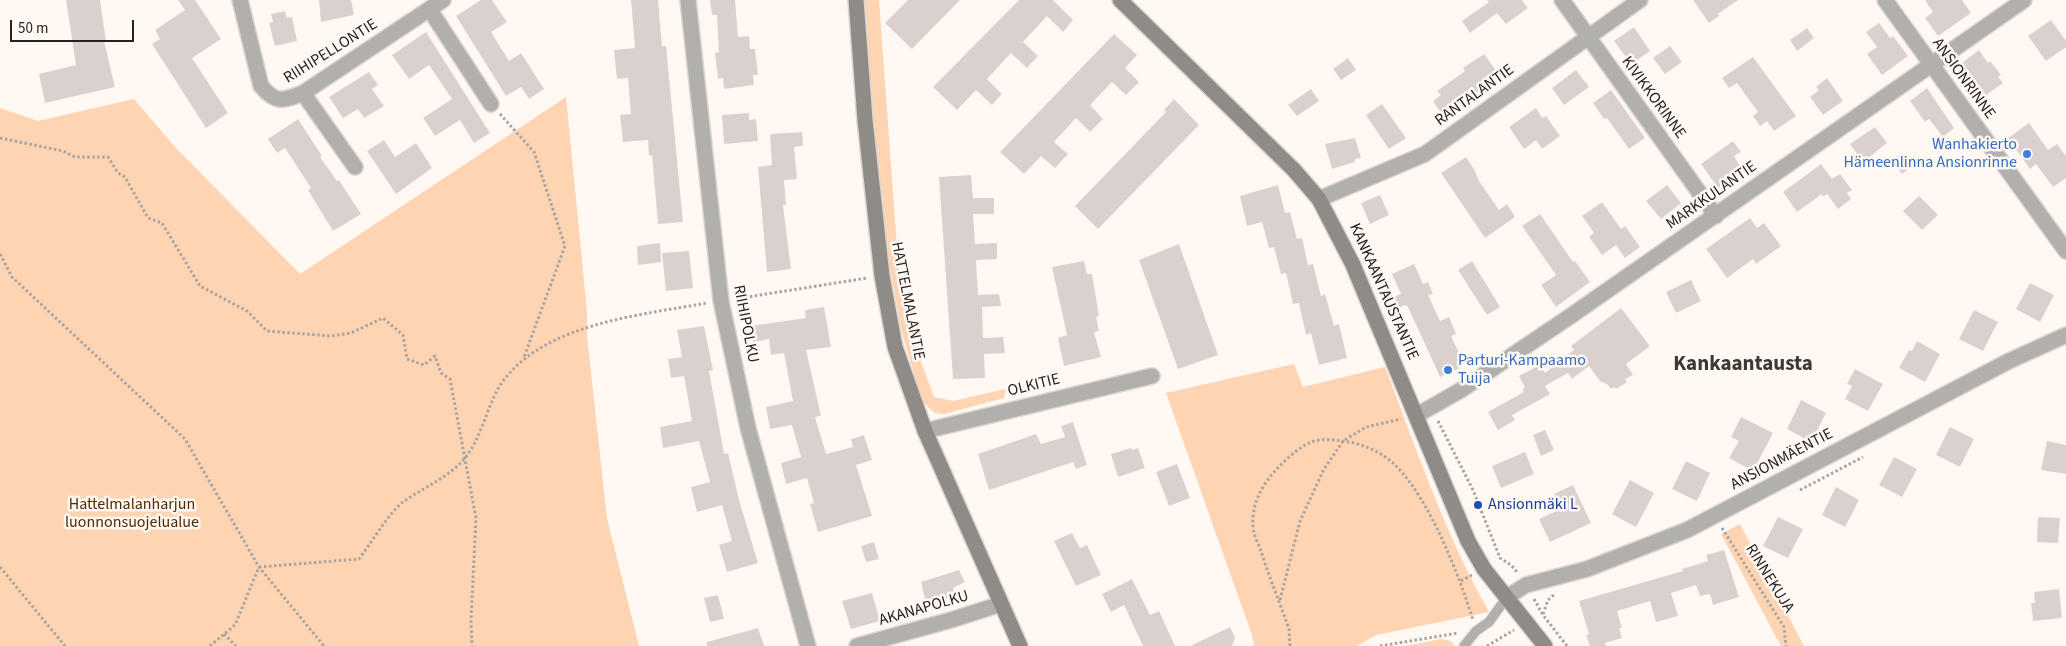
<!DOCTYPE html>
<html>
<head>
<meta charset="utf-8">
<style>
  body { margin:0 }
  #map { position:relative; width:2066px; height:646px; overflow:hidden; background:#fff8f3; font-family:"Source Sans 3",sans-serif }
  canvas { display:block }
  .scale { position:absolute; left:10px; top:20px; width:124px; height:22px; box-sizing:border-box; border:2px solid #242220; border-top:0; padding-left:6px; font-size:15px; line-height:18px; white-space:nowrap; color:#242220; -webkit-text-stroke:4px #fff8f3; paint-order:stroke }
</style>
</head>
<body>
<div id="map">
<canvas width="2066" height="646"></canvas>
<div class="scale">50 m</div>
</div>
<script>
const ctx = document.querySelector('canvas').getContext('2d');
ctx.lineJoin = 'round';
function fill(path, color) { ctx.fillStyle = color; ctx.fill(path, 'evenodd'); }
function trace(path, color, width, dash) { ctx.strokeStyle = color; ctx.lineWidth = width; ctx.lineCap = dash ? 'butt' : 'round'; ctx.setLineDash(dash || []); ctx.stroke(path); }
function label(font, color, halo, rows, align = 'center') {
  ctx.font = font + ' "Source Sans 3",sans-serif'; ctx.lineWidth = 5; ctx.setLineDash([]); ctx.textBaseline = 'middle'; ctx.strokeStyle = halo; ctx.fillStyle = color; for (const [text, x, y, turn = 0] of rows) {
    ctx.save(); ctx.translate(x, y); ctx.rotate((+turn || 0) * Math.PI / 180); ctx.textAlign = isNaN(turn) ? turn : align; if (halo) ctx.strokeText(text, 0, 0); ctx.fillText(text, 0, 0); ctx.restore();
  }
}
const green = new Path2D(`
  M865,0H879L898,262L917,351L934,397L953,401L1006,389L1004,398L944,414L935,413L922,401L901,329L884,235L868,53Z
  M566,97L587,312V336L607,519L639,646H0V108L38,121L134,99L175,147L300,274Z
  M1294,364L1303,387L1385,367C1417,451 1445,534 1489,612L1376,635L1357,646H1254L1252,635L1166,393Z
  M1740,524L1804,646H1781L1721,534Z
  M1441,639C1446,640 1453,640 1454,646H1405Z`);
const building = new Path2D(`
  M66,0H100L106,41H104L115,87L45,103L39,74L76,65Z
  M178,0H195L221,39L192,58L228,113L206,128L152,44L160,39L155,30L185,10Z
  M319,0H351L354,15L321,22Z
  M481,0H492L507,22L491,32L509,61L521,53L544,89L529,99L521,87L506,96L456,16Z
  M631,0H658L662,46H666L683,222L658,224L652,155L649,156L648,140L623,142L620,115L631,114L628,78L617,79L614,50L635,48Z
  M710,0H735L738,37L749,36L750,49H755L758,75H753L754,85L724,89L723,78L718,79L715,53L719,52L717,15H712Z
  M908,0H960L912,49L885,23Z
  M1019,0H1053L1073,20L1063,32L1047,16L1023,42L1038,56L1027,68L1011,53L987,79L1002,94L992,105L976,90L957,110L933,87Z
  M1487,0H1522L1528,8L1506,24L1497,13L1470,33L1462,21L1489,2Z
  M1693,0H1738L1718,14L1719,16L1709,23Z
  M1925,0H1962L1971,13L1938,36L1925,18L1933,12Z
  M285,11L287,18L292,17L297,41L275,46L269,23L273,22L271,14Z
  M2051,20L2066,41V47L2046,61L2028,36Z
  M1879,23L1890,38L1893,36L1908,56L1882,75L1867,54L1877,47L1866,32Z
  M1634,27L1650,51L1631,64L1614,41Z
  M1807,28L1814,38L1797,51L1790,40Z
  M426,32L490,133L474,143L460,120L435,136L423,118L452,99L429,65L409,79L392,55Z
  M1114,34L1137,55L1125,68L1139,82L1126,95L1112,82L1090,105L1103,119L1090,132L1076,118L1054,142L1068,154L1055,168L1041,156L1024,174L1000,152Z
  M1670,46L1682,62L1665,74L1653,58Z
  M1979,50L1988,63L1990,61L2001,75L1998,77L2003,83L1982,98L1958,66Z
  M1484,54L1500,76L1443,116L1433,101L1441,95L1437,91L1465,71L1463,68Z
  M1753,57L1796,116L1774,131L1767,121L1760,126L1753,116L1758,112L1737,83L1729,88L1722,78Z
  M1348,58L1356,70L1341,80L1333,69Z
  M1576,70L1589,87L1564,105L1552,88Z
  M369,72L378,85L372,89L384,106L364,118L358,109L343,118L329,97Z
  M1827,78L1843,101L1823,115L1810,97L1819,90L1816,87Z
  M1927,88L1954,128L1943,137L1929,119L1925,122L1910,101Z
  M1311,89L1319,101L1297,116L1288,105Z
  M1611,90L1645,138L1629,149L1607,118L1604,119L1593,103Z
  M1174,99L1199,125L1098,229L1075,206L1166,112L1164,110Z
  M1382,104L1406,138L1389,149L1366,115Z
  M1536,108L1542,118L1546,116L1560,136L1542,149L1536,140L1524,149L1509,127Z
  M749,113V120L756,119L758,141L724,144L722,115Z
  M298,119L322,156L320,157L337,181L339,180L361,214L333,231L308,190L311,188L285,148L277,153L268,139Z
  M2029,123L2048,150L2057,144L2066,156V178L2053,187L2036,164L2030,169L2008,138Z
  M1875,127L1887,143L1863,162L1850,144Z
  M802,132L803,146L794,147L797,179L784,180L786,205H783L791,269L767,272L758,167L772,165L770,134Z
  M1355,138L1361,158L1355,159V162L1332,169L1325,144Z
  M384,140L395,157L416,143L432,168L396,194L367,151Z
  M1733,141L1741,152L1734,156L1744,173L1734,181L1732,178L1718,188L1701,164Z
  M1902,153L1912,166L1902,174L1892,160Z
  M1466,157L1475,171L1479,181L1499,210L1507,204L1515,217L1485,238L1441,173Z
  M1821,164L1832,179L1840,174L1852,190L1847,193L1851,199L1838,209L1827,194L1823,197L1822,194L1797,212L1783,192Z
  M971,175L973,198H994V214H973L975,244L997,243V259L976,260L978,295L999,294L1001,306L982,307L983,338L1003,337L1005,353L984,354L985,378L953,379L939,177Z
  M1278,185L1285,213L1290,212L1297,239L1302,238L1308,265L1313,264L1321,296L1325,294L1334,326L1339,324L1347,358L1319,365L1311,333L1306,335L1299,303L1293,304L1286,273L1281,274L1274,247L1269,248L1262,222L1247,226L1240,196Z
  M1667,185L1681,203L1661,219L1646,201Z
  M1380,195L1389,215L1370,224L1361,203Z
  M1919,196L1938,215L1922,230L1903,211Z
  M1602,202L1621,229L1625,226L1640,247L1625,258L1616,245L1602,255L1589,237L1594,233L1582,216Z
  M1540,214L1573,262L1575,261L1590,282L1556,307L1541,285L1556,275L1522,226Z
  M1750,218L1757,228L1764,223L1781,246L1756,264L1753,259L1727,278L1706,249Z
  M660,243L661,262L638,265L637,246Z
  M1179,244L1218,355L1178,369L1139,260Z
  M689,251L693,288L666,291L662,253Z
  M1084,261L1087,274H1092L1099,316L1096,317L1099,331L1094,332L1101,357L1064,366L1058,338L1067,335L1052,267Z
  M1472,261L1500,307L1487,315L1458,270Z
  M1414,264L1423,284L1428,282L1433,294L1428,295L1440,321L1449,317L1456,334L1451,336L1464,363L1459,366L1460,368L1440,377L1409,309L1406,305L1395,309L1391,298L1401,294L1392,274Z
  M1691,280L1701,301L1676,313L1666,292Z
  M2030,283L2054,295L2040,322L2016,309Z
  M824,307L831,347L806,350L821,416L815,417L826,454L853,447L851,439L864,435L872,460L856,465L872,516L818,532L810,504L814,503L807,478L786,484L781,463L801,457L792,425L770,429L766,407L793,401L784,353L771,355L769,339L753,342L751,326L806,318L805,310Z
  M1621,308L1650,346L1626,364L1633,375L1625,379L1627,382L1616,389L1614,387L1611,389L1607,384L1600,381L1589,366L1572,379L1568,373L1545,386L1550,394L1512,415L1515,420L1498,430L1488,412L1524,392L1522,390L1525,387L1519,376L1540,365L1545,373L1574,350L1571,346Z
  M1974,310L1998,322L1983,351L1959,339Z
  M704,326L713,370L709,371L724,454L728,453L739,500L758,563L727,572L719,545L732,541L722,505L697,512L691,487L710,482L699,441L663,448L660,427L692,421L684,376L671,378L668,359L682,357L677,330Z
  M1917,341L1940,354L1925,382L1899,368L1909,350L1912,351Z
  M1855,369L1883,384L1868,411L1845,399L1852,386L1847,384Z
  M1801,400L1826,413L1811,442L1787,429Z
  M1741,417L1773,433L1753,471L1729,458L1739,441L1731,437Z
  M1073,422L1087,465L1076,469L1073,462L989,490L978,454L1036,434L1041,444L1065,437L1061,426Z
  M1950,427L1974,439L1960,467L1936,455Z
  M1545,430L1554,450L1541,456L1533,435Z
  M2047,441L2066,445V474L2041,470Z
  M1131,448L1132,450L1138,448L1145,468L1118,477L1111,454Z
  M1525,452L1534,474L1501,488L1492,466Z
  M1894,457L1917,469L1902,497L1879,485Z
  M1686,461L1710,473L1697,501L1672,489Z
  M1177,464L1190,498L1169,506L1156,472Z
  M1630,480L1654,493L1636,527L1612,514Z
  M1573,485L1591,523L1550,542L1539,519L1561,509L1554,494Z
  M1836,487L1859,500L1845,527L1822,515Z
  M1778,517L1803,529L1788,558L1763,546Z
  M2038,517L2060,518L2058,543L2037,542Z
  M1072,533L1080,548L1087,545L1101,575L1076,586L1054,541Z
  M874,542L879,559L866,562L861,546Z
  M1724,550L1739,597L1713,605L1710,594L1700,596L1696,585L1671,593L1678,616L1656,622L1650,601L1617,611L1622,628H1619L1622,638L1605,643L1606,646H1590L1586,635L1589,634L1579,601L1683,571L1682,569L1708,561L1706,555Z
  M959,570L965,582L953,588L955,596L926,605L921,582Z
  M1132,579L1150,615L1159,611L1175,646H1143L1124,605L1111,612L1102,594Z
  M2059,589L2062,618L2033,621L2031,603H2035L2034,592Z
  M872,593L880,621L851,629L842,601Z
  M718,595L724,619L710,622L704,598Z
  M1230,627L1235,638L1232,646H1190Z
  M758,628L764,646H707V642Z`);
const path = new Path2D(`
  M500,114L534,152L565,246L524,357
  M0,138L63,151L75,157H108L118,173L125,177L148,218L162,223L200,286L247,311L267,331L331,336L351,333L383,318L403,335L407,359L424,365L435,356L441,373L450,379L476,518L471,621L472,646
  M0,254L12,277L185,439L259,567L324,646
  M735,299L867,278
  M1438,421L1473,490L1500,558L1511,565L1517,572
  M1800,490L1863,457
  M1722,528L1784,627L1786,646
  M0,567L65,646
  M259,567L359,559C369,546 391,510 403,502C424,487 448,478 465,458C483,436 487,403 503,381C546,323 641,315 707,303
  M1461,581L1472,575
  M1534,599L1543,615L1567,646
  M1280,600L1300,521L1324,469L1343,441L1366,427L1401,419
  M1543,614L1548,600L1555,594
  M224,634L236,646
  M210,646L235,625L259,567
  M1290,646L1289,629C1280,603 1269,577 1261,551C1258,543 1253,534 1253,526C1251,498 1268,476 1288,458C1307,441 1317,437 1342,441C1361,443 1383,452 1396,466C1430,500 1459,575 1473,620
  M1380,646L1458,633
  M1487,646L1514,630`);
const lane = new Path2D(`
  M1464,646L1476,631L1489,622L1507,597`);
const street = new Path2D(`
  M240,0L261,86C276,104 283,101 303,93L443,0
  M688,0L721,301L748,428L808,646
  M1562,0L1716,216
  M1885,0L2066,251
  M430,10L491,104
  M303,93L355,167
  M1319,199L1425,154L1640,0
  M1417,415L1461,390L1572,315L2024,0
  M925,431L1152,376
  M1507,597L1526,585L1587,569L1687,530L2009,361L2066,335
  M857,646L951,620L1001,604`);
const secondary = new Path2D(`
  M856,0L865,120L882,276L895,347L925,431L1020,646
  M1120,0L1294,170L1319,199L1353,265L1468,541L1484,569L1545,646`);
const markers = [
  [2027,154,5,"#3f7fe0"],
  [1448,370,5,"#3f7fe0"],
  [1478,505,5,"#1a4fb4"]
];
const streetNames = [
  ["RIIHIPELLONTIE",331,52,-32],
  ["ANSIONRINNE",1963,79,54],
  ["RANTALANTIE",1475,96,-36],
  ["KIVIKKORINNE",1653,98,54],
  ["MARKKULANTIE",1712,196,-35],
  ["KANKAANTAUSTANTIE",1383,292,66],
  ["HATTELMALANTIE",907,301,79],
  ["RIIHIPOLKU",745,324,79],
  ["OLKITIE",1034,386,-14],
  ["ANSIONMÄENTIE",1782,460,-28],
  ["RINNEKUJA",1769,579,58],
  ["AKANAPOLKU",924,609,-16]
];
const shopNames = [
  ["Wanhakierto",2017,145],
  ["Hämeenlinna Ansionrinne",2017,163],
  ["Parturi-Kampaamo",1458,361,"left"],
  ["Tuija",1458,379,"left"]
];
const parkNames = [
  ["Hattelmalanharjun",132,505],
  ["luonnonsuojelualue",132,523]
];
const transitNames = [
  ["Ansionmäki L",1488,505]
];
const districtNames = [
  ["Kankaantausta",1743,365]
];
fill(green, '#ffd4b3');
fill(building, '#dad1cf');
trace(lane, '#dcd6d1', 11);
trace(street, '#dcd6d1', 18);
trace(secondary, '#dcd6d1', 18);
trace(path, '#a9a4a0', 3, [2.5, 2.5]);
trace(lane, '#b2b0ad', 9);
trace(street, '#b2b0ad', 15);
trace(secondary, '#8f8c88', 15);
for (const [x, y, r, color] of markers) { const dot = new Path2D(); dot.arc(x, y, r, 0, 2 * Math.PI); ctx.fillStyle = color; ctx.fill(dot); trace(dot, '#fff8f3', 2); }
label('16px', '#242220', '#fff8f3', streetNames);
label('16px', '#366cbe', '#fff8f3', shopNames, 'right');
label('16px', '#532a00', '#fff8f3', parkNames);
label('16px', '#164399', '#fff8f3', transitNames, 'left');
label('bold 21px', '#3e3935', '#fff8f3', districtNames);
</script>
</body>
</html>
